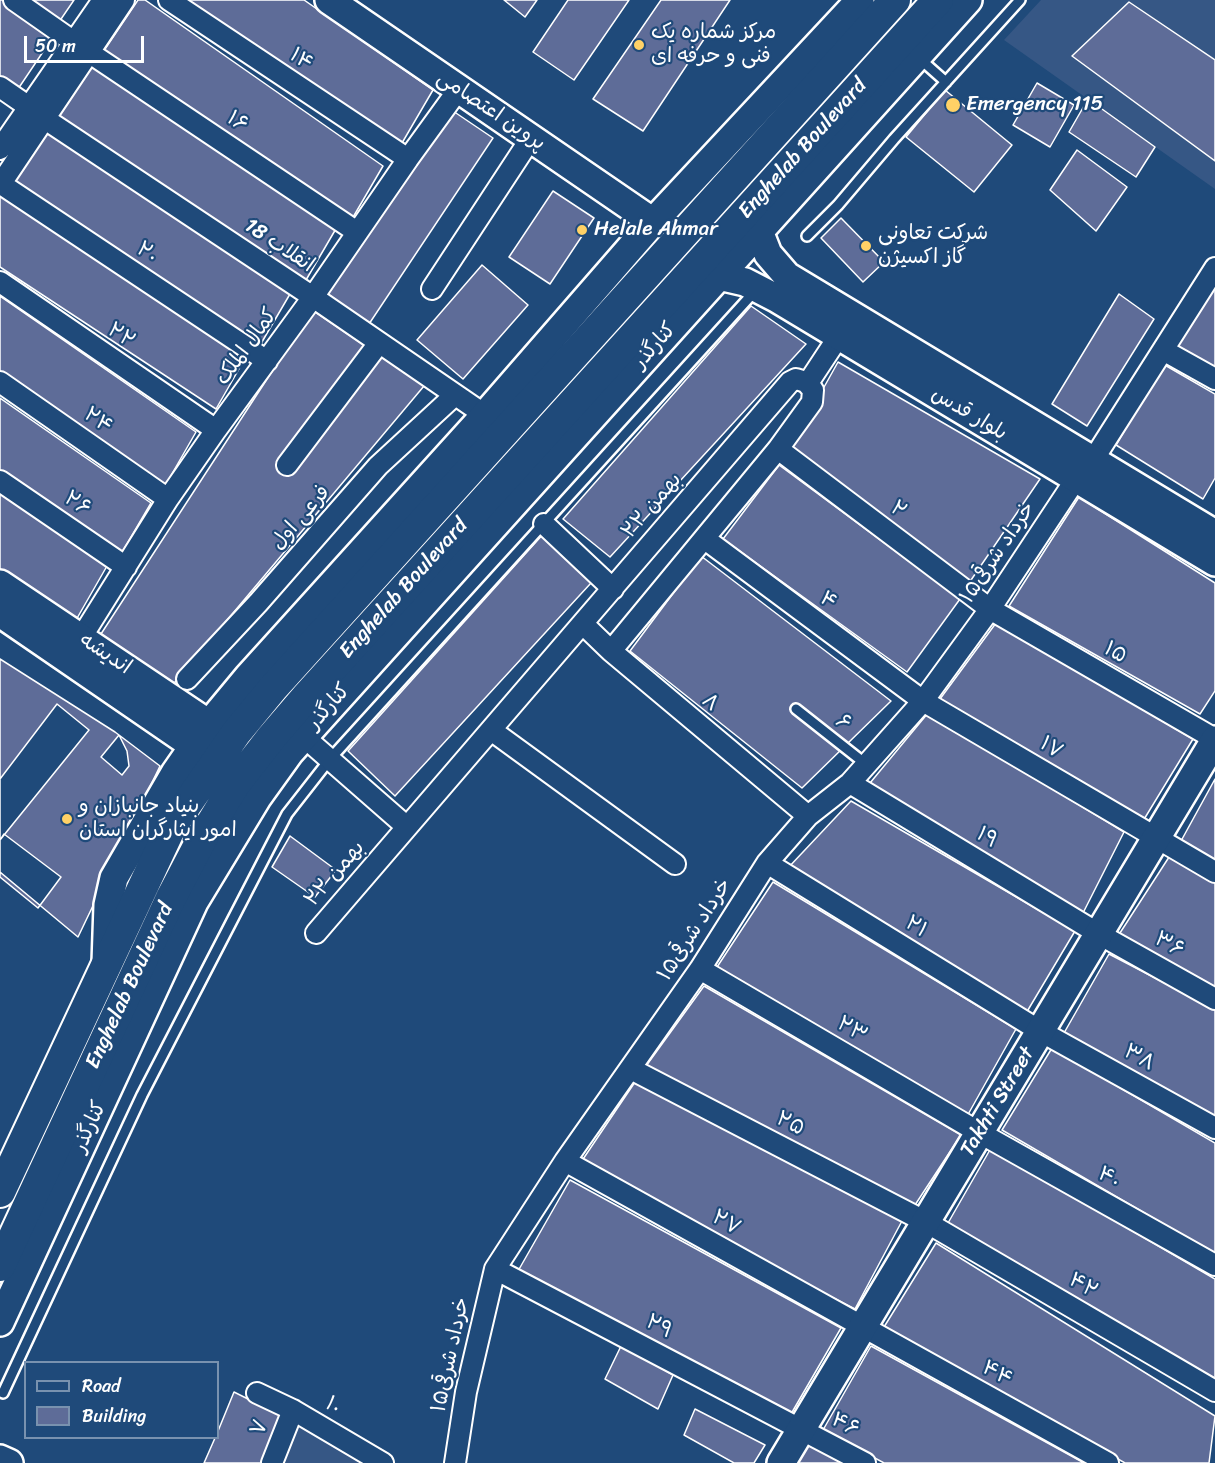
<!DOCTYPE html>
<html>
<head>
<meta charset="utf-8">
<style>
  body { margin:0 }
  #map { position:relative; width:1215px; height:1463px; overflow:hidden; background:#1f4a7a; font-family:Sriracha,sans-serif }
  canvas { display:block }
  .legend { position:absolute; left:24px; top:1361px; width:195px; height:78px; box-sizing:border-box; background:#1f4a7a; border:2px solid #7992af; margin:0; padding:8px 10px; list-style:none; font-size:18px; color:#fff }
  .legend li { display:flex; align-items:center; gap:12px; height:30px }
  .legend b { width:30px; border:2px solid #7992af }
  .scale { position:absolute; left:24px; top:36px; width:120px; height:27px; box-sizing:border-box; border:3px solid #fff; border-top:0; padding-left:8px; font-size:18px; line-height:21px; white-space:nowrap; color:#fff; -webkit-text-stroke:4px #1f4a7a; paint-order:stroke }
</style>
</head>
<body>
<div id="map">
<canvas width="1215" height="1463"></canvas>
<ul class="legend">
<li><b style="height:8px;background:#1f4a7a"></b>Road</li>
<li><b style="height:16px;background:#5e6c98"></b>Building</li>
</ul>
<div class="scale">50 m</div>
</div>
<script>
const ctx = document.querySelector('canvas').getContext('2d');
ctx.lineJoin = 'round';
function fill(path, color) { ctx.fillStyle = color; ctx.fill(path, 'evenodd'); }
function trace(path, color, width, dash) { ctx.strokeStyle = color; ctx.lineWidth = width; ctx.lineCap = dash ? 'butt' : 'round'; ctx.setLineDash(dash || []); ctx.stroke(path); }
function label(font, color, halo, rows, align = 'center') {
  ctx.font = font + ' Sriracha,"Playpen Sans Arabic",sans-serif'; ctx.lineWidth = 4.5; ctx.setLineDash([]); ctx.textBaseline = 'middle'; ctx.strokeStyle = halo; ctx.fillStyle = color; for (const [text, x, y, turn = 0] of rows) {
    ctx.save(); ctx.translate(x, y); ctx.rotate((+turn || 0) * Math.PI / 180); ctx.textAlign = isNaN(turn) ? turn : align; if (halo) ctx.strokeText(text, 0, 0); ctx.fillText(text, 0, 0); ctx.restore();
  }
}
const built = new Path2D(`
  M1041,0H1215V189L1004,40Z
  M300,1423L376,1463H279Z`);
const building = new Path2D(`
  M0,0H12L57,31L18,89L0,76Z
  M26,0H74L59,22Z
  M138,0H145L383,166L352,219L101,55Z
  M183,0H304L433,90L402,143Z
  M504,0H537L525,17Z
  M568,0H629L574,80L533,52Z
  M661,0H730L643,131L593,99Z
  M1129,2L1215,60V161L1072,56Z
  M94,58L337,227L306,280L55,116Z
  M1037,83L1074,105L1050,147L1013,125Z
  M945,90L1012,145L974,192L906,137Z
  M1088,99L1155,147L1136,177L1069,132Z
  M450,109L493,138L369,324L328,294Z
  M47,125L290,294L259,347L8,183Z
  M1077,150L1127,187L1096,231L1050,190Z
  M553,191L594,218L550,284L509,257Z
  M0,193L247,355L216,409L0,267Z
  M841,218L884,262L863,282L821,238Z
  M482,265L528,305L463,379L417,340Z
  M1215,284V371L1176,348Z
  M1119,294L1154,319L1087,426L1052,404Z
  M0,296L196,432L165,486L0,378Z
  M751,306L806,344L610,557L563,519Z
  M312,310L424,386L170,688L99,637Z
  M838,362L1040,479L969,583L789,450Z
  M1163,364L1215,394V478L1203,499L1116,445Z
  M0,398L151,503L120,556L0,477Z
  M779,465L960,599L907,672L723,539Z
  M0,492L107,566L76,620L0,570Z
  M1079,497L1215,583V691L1200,714L1009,606Z
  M544,533L591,583L395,796L348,751Z
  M701,556L891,701L802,788L630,651Z
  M996,623L1193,739L1143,821L940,699Z
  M0,659L115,732L160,766L78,937L0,872Z
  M57,704L89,730L0,840V779Z
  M928,713L1124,832L1083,913L870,783Z
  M119,735L127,751L129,766L122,775L101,757Z
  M1215,779V860L1181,841Z
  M851,801L1075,931L1022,1020L787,869Z
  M4,834L61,877L38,908L0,877V840Z
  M290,836L336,870L315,897L272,867Z
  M1171,854L1215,881V991L1118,936Z
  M773,882L1016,1029L966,1118L717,967Z
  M1109,954L1215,1009V1120L1064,1033Z
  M704,986L961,1135L915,1205L646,1066Z
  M1052,1048L1215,1143V1254L1002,1130Z
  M635,1082L902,1221L855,1309L577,1168Z
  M991,1148L1215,1279V1382L948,1223Z
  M570,1180L841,1328L791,1414L518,1271Z
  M936,1243L1215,1416L1209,1463H1125L884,1327Z
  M622,1344L673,1375L658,1409L605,1379Z
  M871,1346L1084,1463H884L823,1430Z
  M234,1392L280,1415L261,1463H204L215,1438H218V1431Z
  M695,1409L765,1445L754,1463H734L684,1435Z
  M809,1444L845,1463H796Z`);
const lane = new Path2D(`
  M919,58L946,82
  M807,236L838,205L894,139L1020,0
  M796,709L867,765
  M3,1393L142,1095L287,814L330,759L756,290`);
const street = new Path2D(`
  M14,0L74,42
  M169,0L408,159
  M90,53L357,232
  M0,87L29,107
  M45,119L313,297L485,415
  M0,149L103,0
  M1,184L267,361
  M0,185L124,0
  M0,282L216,430
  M432,289L531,138
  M1163,350L1215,379
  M0,382L168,499
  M808,383L839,336
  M778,449L990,609L1215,739
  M1093,460L1215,268
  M287,465L379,343
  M0,481L126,567
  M544,524L613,589
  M705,539L923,701L1215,872
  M583,624L611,651L808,816
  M81,638L168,499L216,430L313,297L408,159L458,90
  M187,679L258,603L378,466L455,395
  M491,730L675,864
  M303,736L407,827
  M850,783L1099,934L1215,999
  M767,863L1040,1031L1215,1128
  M316,933L790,382L796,379L806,382L813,390L812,402L778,449L611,651
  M700,969L980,1133L1215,1265
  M631,1069L926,1222L1215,1391
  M565,1161L1108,1463
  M495,1269L865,1463
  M257,1393L293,1410L383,1463
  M272,1463L293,1410
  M455,1463L466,1392L495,1269L565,1161L700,969L767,863L808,816L850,783L923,701L990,609L1076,479`);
const secondary = new Path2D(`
  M329,0L653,222
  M759,231L768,254L787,276L1215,534
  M719,276L745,282L776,298L1215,562
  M0,584L209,724
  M0,613L194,746
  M106,963L108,905L114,878L175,773L209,724L248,677L485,415L653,222L860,0
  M0,1322L194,902L257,798L290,752L968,0
  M0,1459L9,1463
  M781,1463L1215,740`);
const primary = new Path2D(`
  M0,1192L171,827L236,733L273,688L895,0
  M0,1266L171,898L204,835L236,783L271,738L307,696L938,0`);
const markers = [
  [639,45,6,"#ffd166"],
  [953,105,8,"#ffd166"],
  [582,230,6,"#ffd166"],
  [866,246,6,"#ffd166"],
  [67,819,6,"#ffd166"]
];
const poiNames = [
  ["مرکز شماره یک",651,33],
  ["فنی و حرفه ای",651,57],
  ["Emergency 115",966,105],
  ["Helale Ahmar",594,230],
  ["شرکت تعاونی",878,234],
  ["گاز اکسیژن",878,258],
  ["بنیاد جانبازان و",79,807],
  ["امور ایثارگران استان",79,831]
];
const streetNames = [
  ["۱۴",301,60,34],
  ["پروین اعتصامی",491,111,34],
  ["۱۶",237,122,34],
  ["Enghelab Boulevard",803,149,-48],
  ["انقلاب 18",279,246,34],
  ["۲۰",147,253,34],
  ["۲۲",121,336,34],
  ["کنارگذر",655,346,-48],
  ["کمال الملک",247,347,-54],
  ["بلوار قدس",969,414,31],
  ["۲۴",98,421,35],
  ["۲۶",77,504,34],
  ["۲۲ بهمن",652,506,-49],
  ["۲",898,510,37],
  ["فرعی اول",301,518,-49],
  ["۱۵خرداد شرقی",998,553,-56],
  ["Enghelab Boulevard",404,589,-48],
  ["۴",828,601,36],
  ["۱۵",1115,653,30],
  ["اندیشه",105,654,34],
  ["۸",710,703,40],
  ["کنارگذر",329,707,-48],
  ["۶",843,723,39],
  ["۱۷",1051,748,31],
  ["۱۹",987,838,31],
  ["۲۲ بهمن",335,874,-49],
  ["۲۱",916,927,32],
  ["۱۵خرداد شرقی",695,930,-57],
  ["۳۶",1169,945,29],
  ["Enghelab Boulevard",130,986,-65],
  ["۲۳",852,1030,30],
  ["۳۸",1139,1058,29],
  ["Takhti Street",998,1102,-59],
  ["۲۵",790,1124,27],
  ["کنارگذر",90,1127,-65],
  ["۴۰",1109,1178,29],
  ["۲۷",726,1223,29],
  ["۴۲",1083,1286,30],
  ["۲۹",659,1327,28],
  ["۱۵خرداد شرقی",451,1355,-78],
  ["۴۴",997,1374,29],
  ["۱۰",333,1406,31],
  ["۴۶",845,1425,28],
  ["۷",260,1428,-68]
];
fill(built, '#365785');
fill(building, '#5e6c98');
trace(building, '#fff', 1.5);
trace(lane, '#fff', 14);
trace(street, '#fff', 24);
trace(secondary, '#fff', 32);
trace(primary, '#fff', 34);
trace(lane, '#1f4a7a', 9);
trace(street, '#1f4a7a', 20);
trace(secondary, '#1f4a7a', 27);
trace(primary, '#1f4a7a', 30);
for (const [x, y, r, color] of markers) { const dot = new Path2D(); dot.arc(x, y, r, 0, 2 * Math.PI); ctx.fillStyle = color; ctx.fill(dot); trace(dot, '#1f4a7a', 2); }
label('21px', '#fff', '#1f4a7a', poiNames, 'left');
label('21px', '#fff', '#1f4a7a', streetNames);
</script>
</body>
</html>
